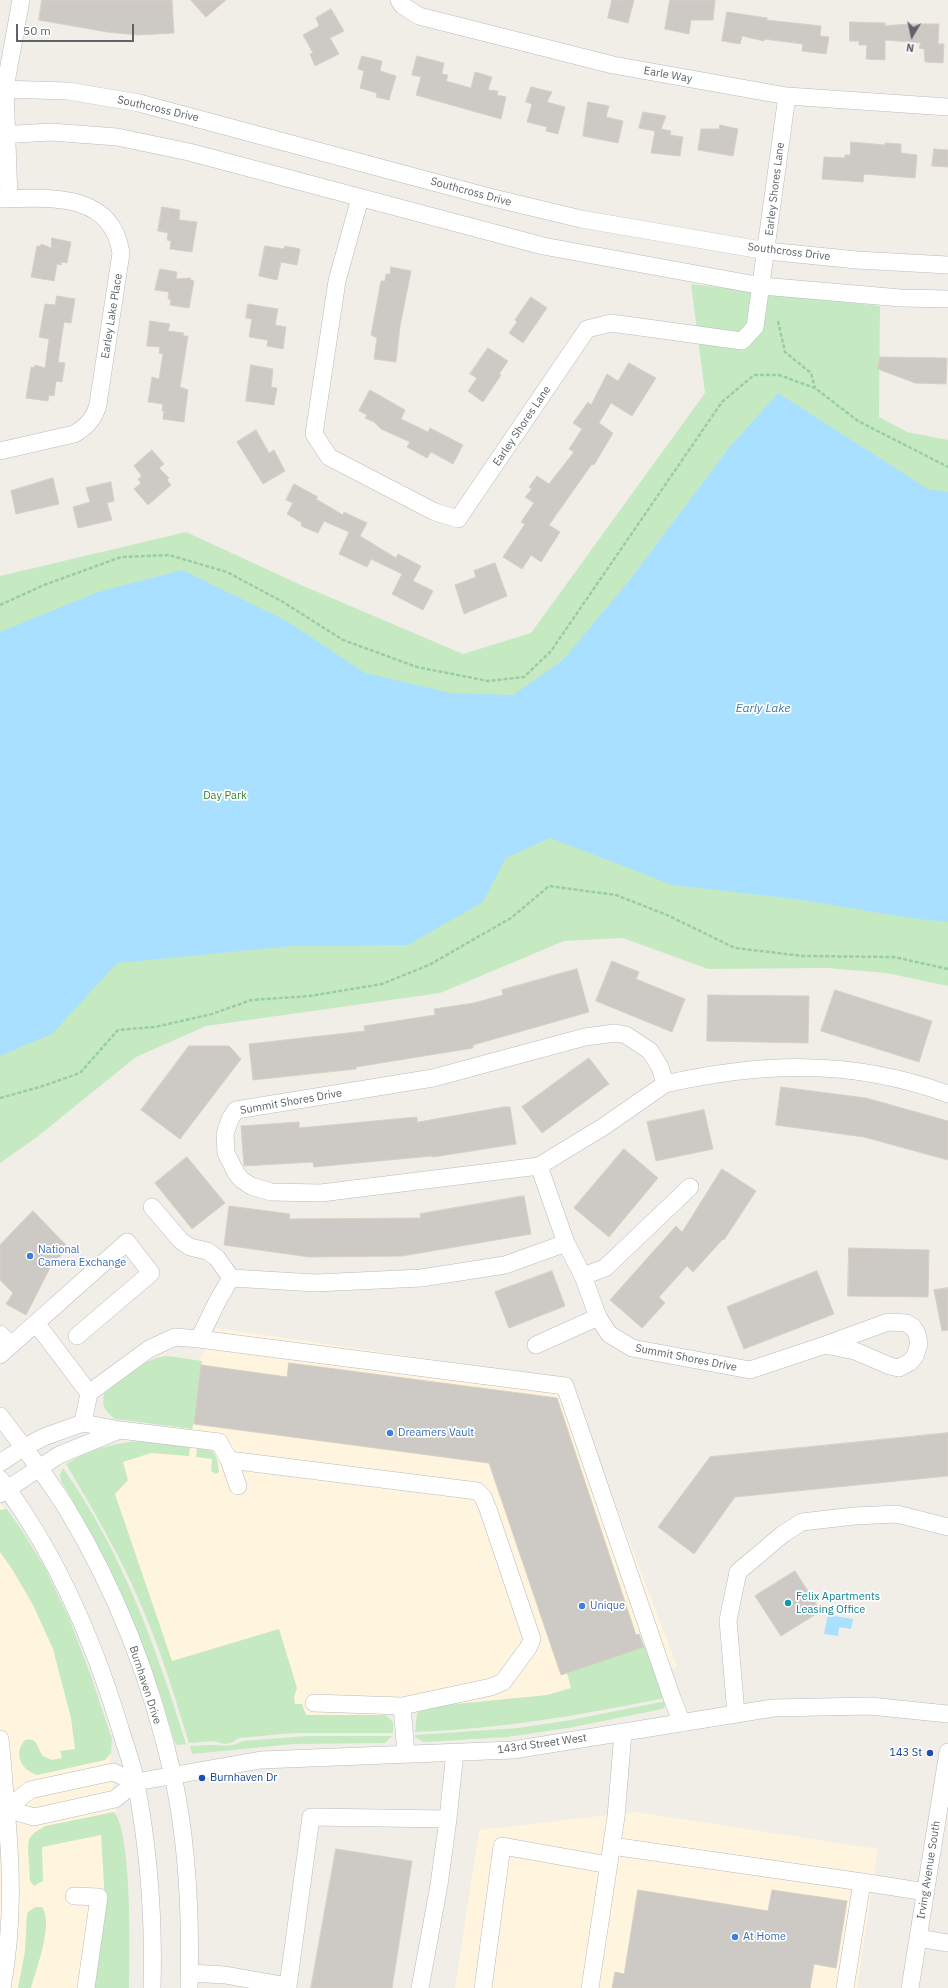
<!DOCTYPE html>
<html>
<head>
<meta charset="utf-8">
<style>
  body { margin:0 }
  #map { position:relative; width:948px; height:1988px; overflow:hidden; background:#f1eee7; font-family:"IBM Plex Sans",sans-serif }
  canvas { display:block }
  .north { position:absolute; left:892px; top:16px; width:40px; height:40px; -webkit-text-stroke:3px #fff; paint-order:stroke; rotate:189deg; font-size:11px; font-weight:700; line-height:16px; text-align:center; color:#5e6368 }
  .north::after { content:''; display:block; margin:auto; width:14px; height:18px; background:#5e6368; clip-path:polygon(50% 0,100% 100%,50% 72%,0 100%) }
  .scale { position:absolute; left:16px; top:24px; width:118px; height:18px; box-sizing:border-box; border:2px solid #5e6368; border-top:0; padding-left:5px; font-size:12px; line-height:14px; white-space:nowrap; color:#5e6368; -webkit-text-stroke:3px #fff; paint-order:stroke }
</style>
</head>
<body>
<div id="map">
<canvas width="948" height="1988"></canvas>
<div class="north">N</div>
<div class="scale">50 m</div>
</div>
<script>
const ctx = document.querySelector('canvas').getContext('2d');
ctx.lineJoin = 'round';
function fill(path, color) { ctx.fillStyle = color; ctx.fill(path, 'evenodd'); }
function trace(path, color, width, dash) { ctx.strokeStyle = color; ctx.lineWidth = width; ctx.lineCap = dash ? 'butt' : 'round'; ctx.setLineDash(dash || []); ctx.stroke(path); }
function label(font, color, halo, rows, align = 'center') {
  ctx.font = font + ' "IBM Plex Sans",sans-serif'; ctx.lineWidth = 3.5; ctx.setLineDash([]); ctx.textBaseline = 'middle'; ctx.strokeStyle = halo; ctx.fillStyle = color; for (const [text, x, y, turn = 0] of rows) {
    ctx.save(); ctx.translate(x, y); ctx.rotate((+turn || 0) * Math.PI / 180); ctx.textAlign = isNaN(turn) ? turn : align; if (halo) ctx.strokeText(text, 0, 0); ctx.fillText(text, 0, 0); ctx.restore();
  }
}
const commercial = new Path2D(`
  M216,1328L568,1379L677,1667L552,1698L194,1733L102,1465L155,1451Z
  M0,1503L12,1519L109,1742L120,1859L125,1988H0Z
  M635,1812L878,1849L857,1988H455L479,1830Z`);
const green = new Path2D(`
  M691,284L880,306L879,417L907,432L948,440V986L886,973L827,968L708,969L623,938L564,941L440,993L206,1026L136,1057L37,1137L0,1163V576L186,532L301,585L463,654L531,633L705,393Z
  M168,1356L202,1361L195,1419L192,1429L115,1419C106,1412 101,1406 104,1394C121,1379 145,1357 168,1356Z
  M140,1441L190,1447L189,1456L151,1453L123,1462L128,1480L115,1494L172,1661L279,1629L297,1688L294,1697L295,1704H302L306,1715H386L393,1722V1733H294L239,1738L231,1743L224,1744L214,1741L189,1743C174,1694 159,1645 138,1598C118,1552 92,1508 66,1464C89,1450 112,1443 140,1441Z
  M197,1448L213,1451L217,1459L219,1472L216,1474L211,1471L212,1459L196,1457Z
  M63,1468C122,1551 156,1647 186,1744L177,1745L175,1743C148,1647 113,1567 61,1481L60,1475Z
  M7,1509L21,1529L45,1568L69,1618L91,1676L112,1739L111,1753L105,1760L37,1775C21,1770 13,1753 25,1740C38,1737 37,1748 43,1756L52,1760L62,1758L60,1751L75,1749L71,1718L53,1649L33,1605L12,1569L0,1552V1510Z
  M646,1646L665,1698C582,1715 500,1729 415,1732L417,1713L425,1707L547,1695L571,1688L567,1673Z
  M666,1701L664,1708L662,1709L568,1728L507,1737L424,1742L415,1737V1735L518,1728L571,1720Z
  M307,1736H392L385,1743L294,1744L192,1754L190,1746C197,1746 203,1745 209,1745C223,1745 230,1748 243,1741Z
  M114,1812C132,1832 130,1957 129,1988H91L105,1902L101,1835L42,1847L43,1881L34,1886L30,1881L28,1848L29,1839L34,1833L45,1826Z
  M35,1907H42C54,1924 36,1969 31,1988H18L25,1951L27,1913Z`);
const water = new Path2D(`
  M778,393L928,489L948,492V922L910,918L795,899L672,885L550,838L506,858L483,902L408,945L293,946L117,963L52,1034L0,1056V632L98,592L182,570L285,620L365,673L451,693L513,695L563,660L628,582L728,449Z
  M828,1615L853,1619L851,1629L839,1627L838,1636L824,1634Z`);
const building = new Path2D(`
  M42,0H172L174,33L137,35L107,32L39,20Z
  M191,0H226L206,17Z
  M612,0H634L628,23L608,18Z
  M670,0H715L713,20H691L689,34L665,29Z
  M331,9L344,31L330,38L339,54L315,66L310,54L313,53L303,35L319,26L316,18Z
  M727,12L767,18V20L821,26L820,36L829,37L826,54L802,51L803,44L764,39V41L742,36L740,44L722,41Z
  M850,22L885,23V26L907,24H939L938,44H944L943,63L925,62L924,49L919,48L921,43L885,40V60L866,59L867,45H859V41H850Z
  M362,56L382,61L380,71L396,76L389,100L376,97L377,93L360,88L364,71L358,69Z
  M417,56L444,63L442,74L448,75L446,81L471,88L475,72L492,77L488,90L498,91L497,95L506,97L501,119L416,95L421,77L412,75Z
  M531,87L552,92L547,102L565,107L558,134L546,131L547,127L527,122L532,104L526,102Z
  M588,102L609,106L606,117L623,121L618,143L583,136Z
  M643,112L666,116L661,129L671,131L670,135L683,137L680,156L651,153L655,131L639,128Z
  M720,125L738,129L733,156L698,150L701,129H719Z
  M851,142L885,145V143L901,144V153L917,155L915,178L864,174L863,182L822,179L824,157L845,158V155H850Z
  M934,149L948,150V167L932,166Z
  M162,207L180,210L179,220L197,222L192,252L170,249L171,241L167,240L168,233L158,231Z
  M52,238L71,242L67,263L61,262V265L57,264L54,281L31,277L37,246H41V244L51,248Z
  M265,246L284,249L285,246L300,249L297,265L281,262L277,280L259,276Z
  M391,267L411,271L400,326L396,362L374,359L377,338L371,335L381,281H385L386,274H390Z
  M160,269L177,272L176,279L191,278L190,280L194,281L189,308L170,305L171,299H168L169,292L155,290Z
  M57,296L75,299L71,323L64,322L58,362L65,363L62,382L56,381L54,396L49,395L48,401L26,398L31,367L34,368L35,365L45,368L49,339L39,337L45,304L55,305Z
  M531,297L547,308L523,343L509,333L517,322L515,320Z
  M248,304L278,309L275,325L286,327L283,349L267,346L268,340L249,337L252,319L246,318Z
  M150,321L170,324L168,331L184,333L183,336H188L180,387L188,390L184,422L163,419L164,411H162L163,404L148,402L152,377L159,379L163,354L159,353L160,347L147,346Z
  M488,348L508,361L499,374L501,375L483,402L468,391L477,378L470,374Z
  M880,357L947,358L946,384L915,383L878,369Z
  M629,363L656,378L632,416L611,403L599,423L613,433L594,465L592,464L549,525L560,532L541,562L531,555L522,569L503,557L525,524L521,522L534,503L525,497L532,489L529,487L537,476L549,484L574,452L569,449L582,429L573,423L588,402L591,405L607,374L618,381Z
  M251,365L273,369L271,387L277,388L274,405L246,401Z
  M370,390L405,410L401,419L428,432L430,428L463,445L453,464L431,452L427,458L407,447L410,442L381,429L374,422L365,418L367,415L359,411Z
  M256,430L269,453L274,450L285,471L263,484L237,442Z
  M152,450L164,464L159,468L169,478L167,480L171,485L148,505L134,489L141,483L138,479L142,476L134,466Z
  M53,478L59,504L16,514L11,491Z
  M111,482L114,501L107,503L112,520L78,528L73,507L90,502L86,488Z
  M294,484L318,497L316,499L343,515L344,512L367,523L360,536L396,558L398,554L421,566L413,581L433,591L423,610L392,594L402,574L371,559L367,567L339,554L349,532L324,521L318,533L301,526L302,523L287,514L293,503L286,500Z
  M495,563L507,596L464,614L455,585L476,577L474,571Z
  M612,961L639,972L636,979L685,999L672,1032L596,1001Z
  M577,969L589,1012L473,1045V1048L356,1067V1069L253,1080L249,1044L365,1031L364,1026L435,1015L434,1009L474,1003L503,995L502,990Z
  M835,990L932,1021L919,1062L821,1031Z
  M708,995L809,996L808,1043L707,1041Z
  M189,1046H229L241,1059L180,1139L141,1110Z
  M589,1058L609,1084L542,1133L522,1107Z
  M781,1087L866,1098L948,1121V1160L864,1137L776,1125Z
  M504,1107H510L516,1144L433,1157L432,1156L314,1167L313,1162L244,1166L241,1126L299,1122V1128L417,1117V1122Z
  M704,1110L713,1149L656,1161L647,1122Z
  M624,1149L658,1178L609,1237L574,1208Z
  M187,1157L225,1203L192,1229L155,1183Z
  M722,1169L756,1191L724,1240L723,1239L693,1272L687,1266L659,1297L665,1303L642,1328L610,1300L676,1226L682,1232Z
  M524,1196L531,1234L402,1256L309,1257L224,1245L229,1206L290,1214L289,1219L421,1218L420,1214Z
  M33,1211L69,1248L52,1264L26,1315L6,1304L13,1293L0,1280V1245Z
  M849,1248L929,1250L928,1297L848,1296Z
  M552,1271L565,1306L509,1328L495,1292Z
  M817,1271L834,1314L744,1349L727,1307Z
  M948,1288V1330L942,1331L934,1290Z
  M289,1363L557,1398L636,1635L639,1634L644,1647L561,1675L489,1463L194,1424L201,1365L287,1377Z
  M948,1433V1476L735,1497L694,1554L658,1527L710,1457Z
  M795,1571L821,1611L781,1636L755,1596Z
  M336,1849L412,1861L392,1988H311Z
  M638,1890L768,1911L772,1890L847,1901L836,1968L814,1964L810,1988H612L615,1972L624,1974Z`);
const path = new Path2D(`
  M778,321L785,352L811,373L815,388
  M0,605L44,585L121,557L169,555L227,572L283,602L343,640L417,667L488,681L524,677L551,651L722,402L754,375H779L815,388L858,421L948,467
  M0,1098L40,1087L80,1073L118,1030L155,1027L212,1014L251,1000L310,996L382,984L429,965L511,918L549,886L616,895L667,915L735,948L803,956L894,957L948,969`);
const minor = new Path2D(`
  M399,0L402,5L419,16L613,65L787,96L948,107
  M0,89L68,91L139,103L489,197L581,219L767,251L857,260L948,265
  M0,135L51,132L117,137L189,152L543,246L762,286L901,298L948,299
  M360,198L337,281L314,434L329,457L435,512L458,519L587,329L611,323L742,341L755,327L787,96
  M0,199C48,198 112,191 121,253L98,404C95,418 87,427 74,434L0,451
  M9,199L5,88L21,0
  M665,1084L603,1127L539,1166L321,1193L271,1192L251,1186L242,1180L236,1173L226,1153L225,1134L230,1119L236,1110L433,1078L585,1037L615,1033L626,1035L650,1051L660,1067L665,1084C763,1062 852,1059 948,1094
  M539,1166L566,1243L583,1276L598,1317L609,1334L632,1348L750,1370L825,1345L855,1351L890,1366L899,1368L910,1362L915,1356L919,1344L917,1334L913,1327L906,1323L888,1322L825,1345
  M152,1207L181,1241L190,1247L207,1251L217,1258L231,1278L316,1283L421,1278L505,1265L566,1243
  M583,1276L605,1268L690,1187
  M36,1323L89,1393
  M0,1334L11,1345
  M199,1339L565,1386L672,1698L682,1723
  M536,1345L598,1317
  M0,1355L127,1242L151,1273L77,1336
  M0,1416C23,1447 47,1476 67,1509C116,1590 152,1683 173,1776C188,1845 191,1918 189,1988
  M83,1423L89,1393L149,1349L175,1337L199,1339L218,1300L231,1278
  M229,1460L238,1486
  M0,1463L23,1448L44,1437L83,1423L120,1430L219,1442L229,1460L477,1491L483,1497L488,1509L532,1639L528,1648L503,1682L491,1687L402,1706L406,1754
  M0,1479C56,1553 93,1639 120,1728C125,1746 133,1765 136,1783C149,1851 154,1920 152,1988
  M0,1494L59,1455L120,1430
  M314,1703L402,1706
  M736,1714L728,1620L738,1572L783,1534L802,1522L854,1516L897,1514L948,1527
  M0,1739C3,1763 4,1786 6,1809C12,1870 13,1927 2,1988
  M6,1809L34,1817L115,1799L136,1782L261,1760L513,1750L773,1708L870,1706L948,1714
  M6,1809L30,1790L113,1772L136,1782
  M612,1846L862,1882L845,1988
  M862,1882L926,1892
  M74,1896L99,1897L86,1988
  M918,1938L948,1943
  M189,1973L225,1975L288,1986L311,1817L448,1819L455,1752
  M420,1988L439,1885L448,1819
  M483,1988L502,1846L609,1865
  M590,1988L616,1817L623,1732
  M910,1988L948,1752`);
const markers = [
  [30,1256,4,"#3f7fe0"],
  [390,1433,4,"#3f7fe0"],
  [788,1603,4,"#0f9aa8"],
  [582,1606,4,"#3f7fe0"],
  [930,1753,4,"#1a4fb4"],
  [202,1778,4,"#1a4fb4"],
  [735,1937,4,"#3f7fe0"]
];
const streetNames = [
  ["Earle Way",668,75,10],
  ["Southcross Drive",158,109,13],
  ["Earley Shores Lane",775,189,-83],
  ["Southcross Drive",471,192,15],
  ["Southcross Drive",789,252,7],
  ["Earley Lake Place",112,316,-81],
  ["Earley Shores Lane",522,426,-56],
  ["Summit Shores Drive",291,1102,-10],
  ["Summit Shores Drive",686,1358,11],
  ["Burnhaven Drive",145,1685,72],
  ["143rd Street West",542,1744,-8],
  ["Irving Avenue South",929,1870,-81]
];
const parkNames = [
  ["Day Park",225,796]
];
const shopNames = [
  ["National",38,1250],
  ["Camera Exchange",38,1263],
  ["Dreamers Vault",398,1433],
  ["Unique",590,1606],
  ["At Home",743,1937]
];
const cultureNames = [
  ["Felix Apartments",796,1597],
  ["Leasing Office",796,1610]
];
const transitNames = [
  ["143 St",922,1753],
  ["Burnhaven Dr",210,1778,"left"]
];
const waterNames = [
  ["Early Lake",763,709]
];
fill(commercial, '#fff5de');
fill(green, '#c5eac2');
fill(water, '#a9e0ff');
fill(building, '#cdc9c4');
trace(building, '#d7d0c4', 1);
trace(minor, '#b7babe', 18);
trace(path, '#9acda5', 2.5, [4, 2]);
trace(minor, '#fff', 17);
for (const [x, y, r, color] of markers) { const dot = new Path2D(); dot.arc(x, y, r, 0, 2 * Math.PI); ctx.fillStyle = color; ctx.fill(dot); trace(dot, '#fff', 1.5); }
label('11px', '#5e6368', '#fff', streetNames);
label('11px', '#30872e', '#fff', parkNames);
label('11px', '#366cbe', '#fff', shopNames, 'left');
label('11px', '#0d838f', '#fff', cultureNames, 'left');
label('11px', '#164399', '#fff', transitNames, 'right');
label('italic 12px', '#3777a8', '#fff', waterNames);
</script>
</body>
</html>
